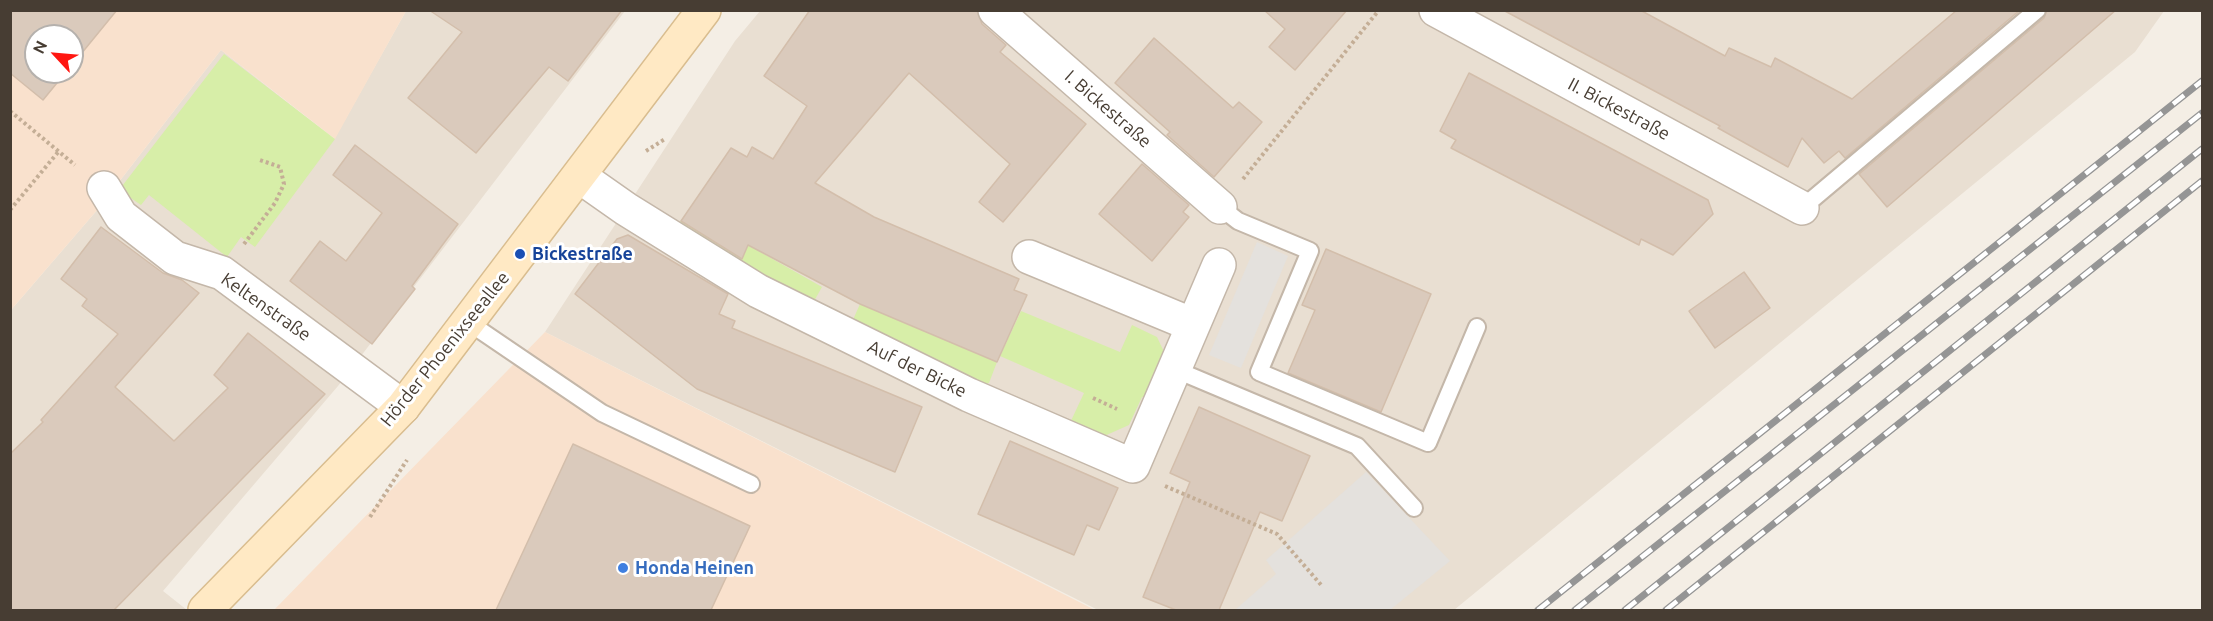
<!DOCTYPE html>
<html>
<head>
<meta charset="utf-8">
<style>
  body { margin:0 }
  #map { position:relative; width:2213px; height:621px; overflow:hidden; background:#f4eee5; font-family:Ubuntu,sans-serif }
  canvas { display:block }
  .frame { position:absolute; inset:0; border:12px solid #473d33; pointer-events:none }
  .north { position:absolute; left:24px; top:24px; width:60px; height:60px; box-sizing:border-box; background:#fff; border:2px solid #b5b1ad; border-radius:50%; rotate:296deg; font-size:16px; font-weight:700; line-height:24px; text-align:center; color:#473d33 }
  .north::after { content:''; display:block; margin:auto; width:21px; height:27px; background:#ff1711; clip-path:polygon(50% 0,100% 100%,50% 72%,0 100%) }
</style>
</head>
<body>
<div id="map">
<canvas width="2213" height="621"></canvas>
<div class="frame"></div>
<div class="north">N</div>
</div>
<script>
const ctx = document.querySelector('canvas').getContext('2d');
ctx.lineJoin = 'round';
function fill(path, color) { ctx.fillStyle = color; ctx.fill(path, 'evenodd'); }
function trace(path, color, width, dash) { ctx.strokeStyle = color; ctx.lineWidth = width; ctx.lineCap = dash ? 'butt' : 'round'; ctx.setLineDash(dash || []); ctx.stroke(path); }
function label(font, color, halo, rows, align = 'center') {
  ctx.font = font + ' Ubuntu,sans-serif'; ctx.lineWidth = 6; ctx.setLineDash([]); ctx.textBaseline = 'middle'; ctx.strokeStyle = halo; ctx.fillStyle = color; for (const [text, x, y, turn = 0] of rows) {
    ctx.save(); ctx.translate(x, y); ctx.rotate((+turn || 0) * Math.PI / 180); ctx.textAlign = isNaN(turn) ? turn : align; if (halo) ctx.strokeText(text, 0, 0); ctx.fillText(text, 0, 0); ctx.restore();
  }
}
const residential = new Path2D(`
  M406,11H625L338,386L163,591L187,610H11V310L98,209L221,50L334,139Z
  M760,11H2164L2135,52L1454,610H1098L545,332L735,41Z`);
const commercial = new Path2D(`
  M11,11H406L335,139L221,50L98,209L11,310ZM36,36H72V72H36Z
  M545,332L1095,610H274Z`);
const green = new Path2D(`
  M224,54L335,139L255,247L241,237L227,257L149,195L141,205L119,190Z
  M688,211L822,287L813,303L767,281L677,226Z
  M860,304L997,362L989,383L983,385L852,322Z
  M1021,311L1120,352L1132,325L1157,337L1166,356L1149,399L1142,397L1129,425L1102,437L1069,425L1084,393L1000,356Z`);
const parking = new Path2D(`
  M1257,242L1288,256L1241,368L1209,355Z
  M1366,472L1450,561L1390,610H1235L1276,574L1266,560Z`);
const building = new Path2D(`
  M10,10H117L72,65V36H36V72H66L43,100L10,73Z
  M429,10H622L568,81L549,67L476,153L408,98L462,32Z
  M810,10H977L982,24L1006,45L1000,52L1086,124L1003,222L979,202L1010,164L909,73L815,183L874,217L1019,279L1014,290L1027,295L997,362L860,304L748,245L742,259L681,221L731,148L747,157L752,147L773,159L807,106L764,76Z
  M1264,10H1347L1295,70L1269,47L1285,29Z
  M1503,10H1640L1725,56L1729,48L1771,67L1775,58L1852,99L1957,10H2020L1845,158L1839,151L1824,163L1802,138L1788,167L1718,128L1720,126Z
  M2047,10H2116L1887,207L1859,174L2044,18Z
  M1154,38L1233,108L1239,102L1262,122L1214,177L1167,135L1170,132L1115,83Z
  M1469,73L1708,200L1713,214L1673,255L1641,239L1639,245L1451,148L1456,140L1440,131Z
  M355,145L458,224L412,286L415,289L372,344L290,281L320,241L346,261L382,213L333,175Z
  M1142,164L1189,205L1183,212L1189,217L1152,261L1099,214Z
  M101,227L163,273L182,280L199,293L115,387L174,441L228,388L214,375L248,333L325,394L114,610H10V454L43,422L41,420L118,334L82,306L87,299L61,279Z
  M628,235L728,294L719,314L735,321L732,328L922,407L895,472L697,389L575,294L617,239Z
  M1326,249L1431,294L1381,412L1288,373L1315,310L1302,305Z
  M1744,272L1770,308L1715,348L1689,311Z
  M1199,407L1310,456L1282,521L1260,512L1219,610H1176L1143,597L1190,482L1170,473Z
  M1010,441L1118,488L1099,530L1087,525L1074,555L978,514Z
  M573,444L750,526L711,610H496Z`);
const path = new Path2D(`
  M10,111L75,165
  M646,151L665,139
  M1243,179L1379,10
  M10,210L59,151
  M244,244L275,203L284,184L280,167L260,160
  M1093,398L1117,409
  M1165,486L1277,534L1322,586
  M370,517L407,460`);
const service = new Path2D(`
  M1220,207L1238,221L1310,251L1259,372L1428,443L1477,327
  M1802,208L2037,10
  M468,322L602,413L751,484
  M1174,369L1357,446L1414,508`);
const minor = new Path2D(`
  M995,10L1220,207
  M1436,10L1802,208
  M579,176L626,209L758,291L969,395L1133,466L1219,265
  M104,188L121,216L175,258L222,273L403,407
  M1029,257L1193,325`);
const secondary = new Path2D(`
  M205,610L403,407L704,10`);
const rail = new Path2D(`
  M1538,610L2202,81
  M1575,610L2202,113
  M1625,610L2202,149
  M1666,610L2202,181`);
const markers = [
  [520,254,6,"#1a4fb4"],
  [623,568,6,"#3f7fe0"]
];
const streetNames = [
  ["I. Bickestraße",1108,109,41],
  ["II. Bickestraße",1619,109,28],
  ["Keltenstraße",266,307,35],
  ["Hörder Phoenixseeallee",445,349,-51],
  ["Auf der Bicke",917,369,26]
];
const transitNames = [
  ["Bickestraße",532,254]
];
const shopNames = [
  ["Honda Heinen",635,568]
];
fill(residential, '#e9dfd2');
fill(commercial, '#f9e1cd');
fill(green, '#d7eea8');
fill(parking, '#e4e1dd');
fill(building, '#dacabc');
trace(building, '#d3beab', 1.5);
trace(service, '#c4b7a9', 20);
trace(minor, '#c4b7a9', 36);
trace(secondary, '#d9bd8f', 36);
trace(path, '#c4ae96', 4, [3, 3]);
trace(service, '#fff', 16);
trace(minor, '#fff', 33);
trace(secondary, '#ffe9c4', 33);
trace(rail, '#959595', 7);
trace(rail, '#fff', 4.5, [14]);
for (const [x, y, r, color] of markers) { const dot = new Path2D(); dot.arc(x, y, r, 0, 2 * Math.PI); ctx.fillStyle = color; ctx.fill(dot); trace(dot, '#fff', 2); }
label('18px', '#473d33', '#fff', streetNames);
label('bold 18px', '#164399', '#fff', transitNames, 'left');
label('bold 18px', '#366cbe', '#fff', shopNames, 'left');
</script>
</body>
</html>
